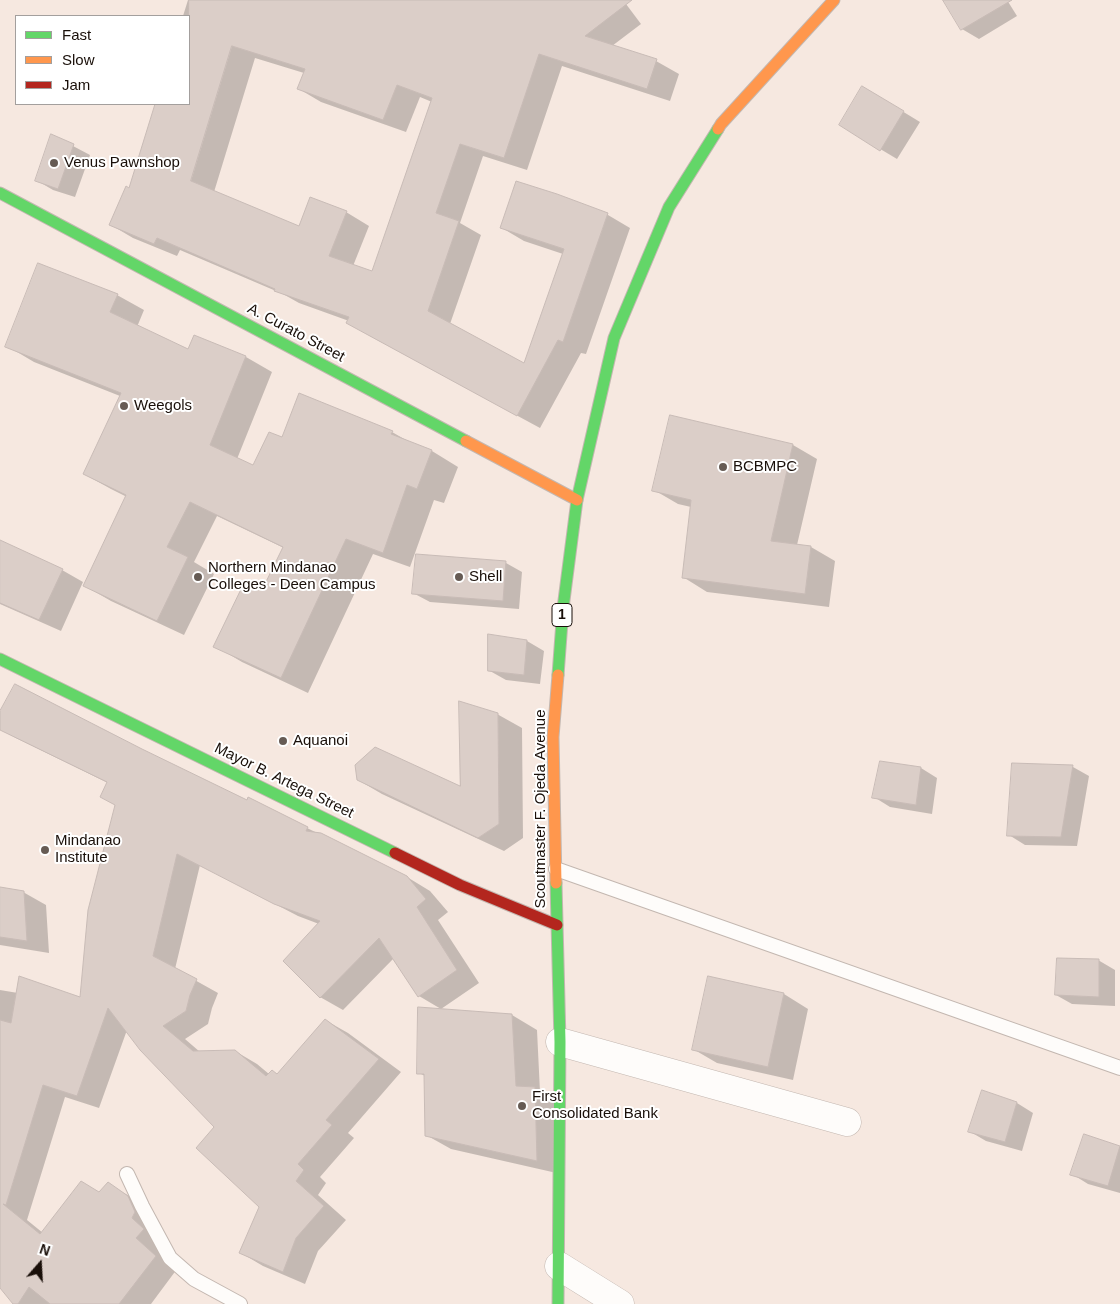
<!DOCTYPE html>
<html>
<head>
<meta charset="utf-8">
<style>
  body { margin:0 }
  #map { position:relative; width:1120px; height:1304px; overflow:hidden; background:#f6e8e0; font-family:Helvetica,sans-serif }
  canvas { display:block }
  .legend { position:absolute; left:15px; top:15px; width:175px; height:90px; box-sizing:border-box; background:#fff; border:1px solid #a39f9d; margin:0; padding:6px 9px; list-style:none; font-size:15px; color:#190f09 }
  .legend li { display:flex; align-items:center; gap:10px; height:25px }
  .legend b { width:25px; border:1px solid #a39f9d }
  .north { position:absolute; left:15px; top:1239px; width:50px; height:50px; -webkit-text-stroke:4px #fff; paint-order:stroke; rotate:19deg; font-size:14px; font-weight:700; line-height:20px; text-align:center; color:#190f09 }
  .north::after { content:''; display:block; margin:auto; width:18px; height:22px; background:#190f09; clip-path:polygon(50% 0,100% 100%,50% 72%,0 100%) }
</style>
</head>
<body>
<div id="map">
<canvas width="1120" height="1304"></canvas>
<ul class="legend">
<li><b style="height:6px;background:#63d668"></b>Fast</li>
<li><b style="height:6px;background:#ff974d"></b>Slow</li>
<li><b style="height:6px;background:#b3261e"></b>Jam</li>
</ul>
<div class="north">N</div>
</div>
<script>
const ctx = document.querySelector('canvas').getContext('2d');
ctx.lineJoin = 'round';
function fill(path, color) { ctx.fillStyle = color; ctx.fill(path, 'evenodd'); }
function trace(path, color, width, dash) { ctx.strokeStyle = color; ctx.lineWidth = width; ctx.lineCap = dash ? 'butt' : 'round'; ctx.setLineDash(dash || []); ctx.stroke(path); }
function label(font, color, halo, rows, align = 'center') {
  ctx.font = font + ' Helvetica,sans-serif'; ctx.lineWidth = 4; ctx.setLineDash([]); ctx.textBaseline = 'middle'; ctx.strokeStyle = halo; ctx.fillStyle = color; for (const [text, x, y, turn = 0] of rows) {
    ctx.save(); ctx.translate(x, y); ctx.rotate((+turn || 0) * Math.PI / 180); ctx.textAlign = isNaN(turn) ? turn : align; if (halo) ctx.strokeText(text, 0, 0); ctx.fillText(text, 0, 0); ctx.restore();
  }
}
const shadow = new Path2D(`
  M188,0H623L641,24L612,46L656,61L679,74L670,101L562,66L527,170L483,156L460,223L481,235L450,324L525,365L563,254L524,241L502,228L556,195L608,215L630,228L586,354L581,353L540,428L370,336L349,321L299,303L283,294L180,250L177,256L133,238L111,225L130,189L156,104H189V16H183ZM255,58L304,73L299,89L321,102L406,132L420,97L432,102L373,273L353,266L369,226L346,212L299,228L214,192Z
  M945,0H1007L1017,16L979,39L962,29Z
  M879,97L920,122L897,159L840,125Z
  M73,146L90,155L75,197L53,190L36,180Z
  M117,295L144,310L137,327L188,351L194,336L246,357L272,372L237,459L254,467L282,439L392,432L413,444L432,451L458,467L444,503L434,500L410,567L373,554L308,693L242,662L215,646L262,592L284,548L217,516L194,562L214,574L184,635L111,601L85,586L127,497L111,489L84,474L120,396L34,362L7,346Z
  M793,445L817,459L797,545L811,547L835,561L829,607L707,592L683,577L691,507L678,504L654,490Z
  M0,543L62,570L83,582L61,631L0,604Z
  M506,563L522,572L519,609L430,602L413,593Z
  M490,635L527,641L544,651L540,684L506,680L490,671Z
  M0,714L248,802L307,828L407,877L430,891L448,912L438,920L479,983L441,1009L419,996L394,958L343,1010L320,997L319,924L298,916L200,865L175,969L218,993L212,1008L208,1024L185,1039L200,1052L235,1051L257,1064L269,1074L278,1075L325,1020L348,1033L401,1072L348,1133L354,1138L320,1177L326,1183L318,1195L346,1220L318,1251L305,1284L263,1266L241,1253L260,1207L215,1127L127,1030L99,1108L65,1097L27,1220L43,1233L99,1193L108,1184L131,1197L166,1242L158,1252L177,1269L151,1304H52L50,1302L49,1304H15L0,1286V990L18,993L81,999L116,805L108,783L16,738L0,729Z
  M497,714L522,728L523,838L504,851L382,794L358,780L461,788Z
  M1073,767L1089,776L1077,846L1025,845L1009,835Z
  M921,768L937,778L932,814L890,807L874,797Z
  M0,889L23,892L46,905L49,953L0,945Z
  M1098,960L1115,970V1006L1072,1004L1056,995Z
  M709,978L784,994L808,1009L793,1080L717,1063L693,1049Z
  M512,1015L537,1030L540,1092L559,1103L561,1174L451,1149L426,1135L425,1076L419,1073Z
  M982,1092L1017,1103L1033,1113L1022,1151L986,1141L969,1131Z
  M1085,1135L1120,1148V1193L1088,1184L1072,1174Z`);
const building = new Path2D(`
  M189,0H632L585,36L657,59L647,89L539,54L504,158L460,144L436,213L459,221L428,311L524,363L564,249L500,228L516,181L557,194L608,213L563,342L558,340L517,416L346,323L349,317L274,291L275,289L157,238L154,244L109,225L126,186L129,188L155,104H189ZM232,46L305,69L297,89L383,120L397,85L432,98L372,271L329,256L347,211L310,197L299,226L191,181Z
  M943,0H1012L961,30Z
  M862,86L904,111L880,151L839,125Z
  M51,134L74,144L58,189L35,181Z
  M38,263L118,294L110,312L188,349L194,335L246,356L210,445L253,465L269,432L282,437L299,393L393,431L391,434L432,450L417,489L407,485L383,553L346,539L281,678L213,647L244,583L262,590L283,547L190,502L167,547L188,557L157,621L83,586L126,495L83,474L121,393L5,347Z
  M670,415L793,444L771,541L811,546L805,594L682,578L691,500L652,491Z
  M0,540L63,569L39,620L0,603Z
  M416,554L506,561L503,601L412,594Z
  M488,634L527,640L524,675L488,671Z
  M15,684L142,749L247,800L248,797L308,827L306,831L321,833L407,876L426,899L417,907L457,970L418,997L379,938L320,998L283,961L320,921L274,904L177,854L153,956L197,979L190,995L186,1011L163,1026L193,1051L235,1050L266,1076L272,1070L277,1074L325,1019L379,1059L326,1120L332,1125L298,1164L304,1170L296,1181L324,1206L296,1238L283,1272L239,1253L259,1207L196,1148L214,1127L140,1050L108,1008L77,1096L43,1085L6,1205L3,1204L40,1234L81,1181L99,1192L108,1182L128,1196L135,1212L132,1218L144,1229L136,1238L156,1256L119,1304H50L29,1287L18,1304H13L0,1288V1020L11,1023L19,976L80,997L88,910L115,805L100,797L107,782L0,730V711Z
  M459,701L498,713L499,824L478,838L357,780L355,765L375,747L460,786Z
  M880,761L921,767L916,805L872,798Z
  M1012,763L1073,765L1061,837L1007,836Z
  M0,887L24,891L27,941L0,937Z
  M1057,958L1099,959V997L1055,995Z
  M708,976L784,993L768,1067L692,1050Z
  M418,1007L512,1014L516,1086L535,1087L537,1161L425,1136L424,1074H417Z
  M982,1090L1017,1102L1005,1142L968,1132Z
  M1084,1134L1120,1146L1108,1186L1070,1175Z`);
const lane = new Path2D(`
  M556,869L1120,1068
  M127,1174L142,1206L170,1258L194,1279L240,1304`);
const street = new Path2D(`
  M560,1042L847,1122
  M559,1266L620,1304`);
const fast = new Path2D(`
  M0,193L466,441
  M0,659L395,853
  M558,675L563,608L577,500L614,338L669,207L718,129
  M556,883L560,1042L558,1304`);
const slow = new Path2D(`
  M718,129L721,124L834,0
  M466,441L577,500
  M556,883L553,737L558,675`);
const jam = new Path2D(`
  M395,853L460,885L557,925`);
const markers = [
  [54,163,5,"#665b54"],
  [124,406,5,"#665b54"],
  [723,467,5,"#665b54"],
  [198,577,5,"#665b54"],
  [459,577,5,"#665b54"],
  [283,741,5,"#665b54"],
  [45,850,5,"#665b54"],
  [522,1106,5,"#665b54"]
];
const shields = [
  [562,615,20]
];
const shieldNames = [
  ["1",562,615]
];
const poiNames = [
  ["Venus Pawnshop",64,163],
  ["Weegols",134,406],
  ["BCBMPC",733,467],
  ["Northern Mindanao",208,568],
  ["Colleges - Deen Campus",208,585],
  ["Shell",469,577],
  ["Aquanoi",293,741],
  ["Mindanao",55,841],
  ["Institute",55,858],
  ["First",532,1097],
  ["Consolidated Bank",532,1114]
];
const streetNames = [
  ["A. Curato Street",296,333,28],
  ["Mayor B. Artega Street",284,781,26],
  ["Scoutmaster F. Ojeda Avenue",541,809,-90]
];
fill(shadow, '#0003');
fill(building, '#dbcec8');
trace(building, '#c8bbb6', 1);
trace(lane, '#c3b7b0', 16);
trace(street, '#c3b7b0', 29);
trace(fast, '#c3b7b0', 13);
trace(slow, '#c3b7b0', 13);
trace(jam, '#c3b7b0', 13);
trace(lane, '#fefcfa', 14);
trace(street, '#fefcfa', 28);
trace(fast, '#63d668', 11);
trace(slow, '#ff974d', 11);
trace(jam, '#b3261e', 11);
for (const [x, y, r, color] of markers) { const dot = new Path2D(); dot.arc(x, y, r, 0, 2 * Math.PI); ctx.fillStyle = color; ctx.fill(dot); trace(dot, '#fff', 2); }
for (const [x, y, w] of shields) { const box = new Path2D(); box.roundRect(x - w / 2, y - 11.5, w, 23, 4); ctx.fillStyle = '#fff'; ctx.fill(box); trace(box, '#190f09', 1); }
label('bold 14px', '#190f09', null, shieldNames);
label('15px', '#190f09', '#fff', poiNames, 'left');
label('15px', '#190f09', '#fff', streetNames);
</script>
</body>
</html>
